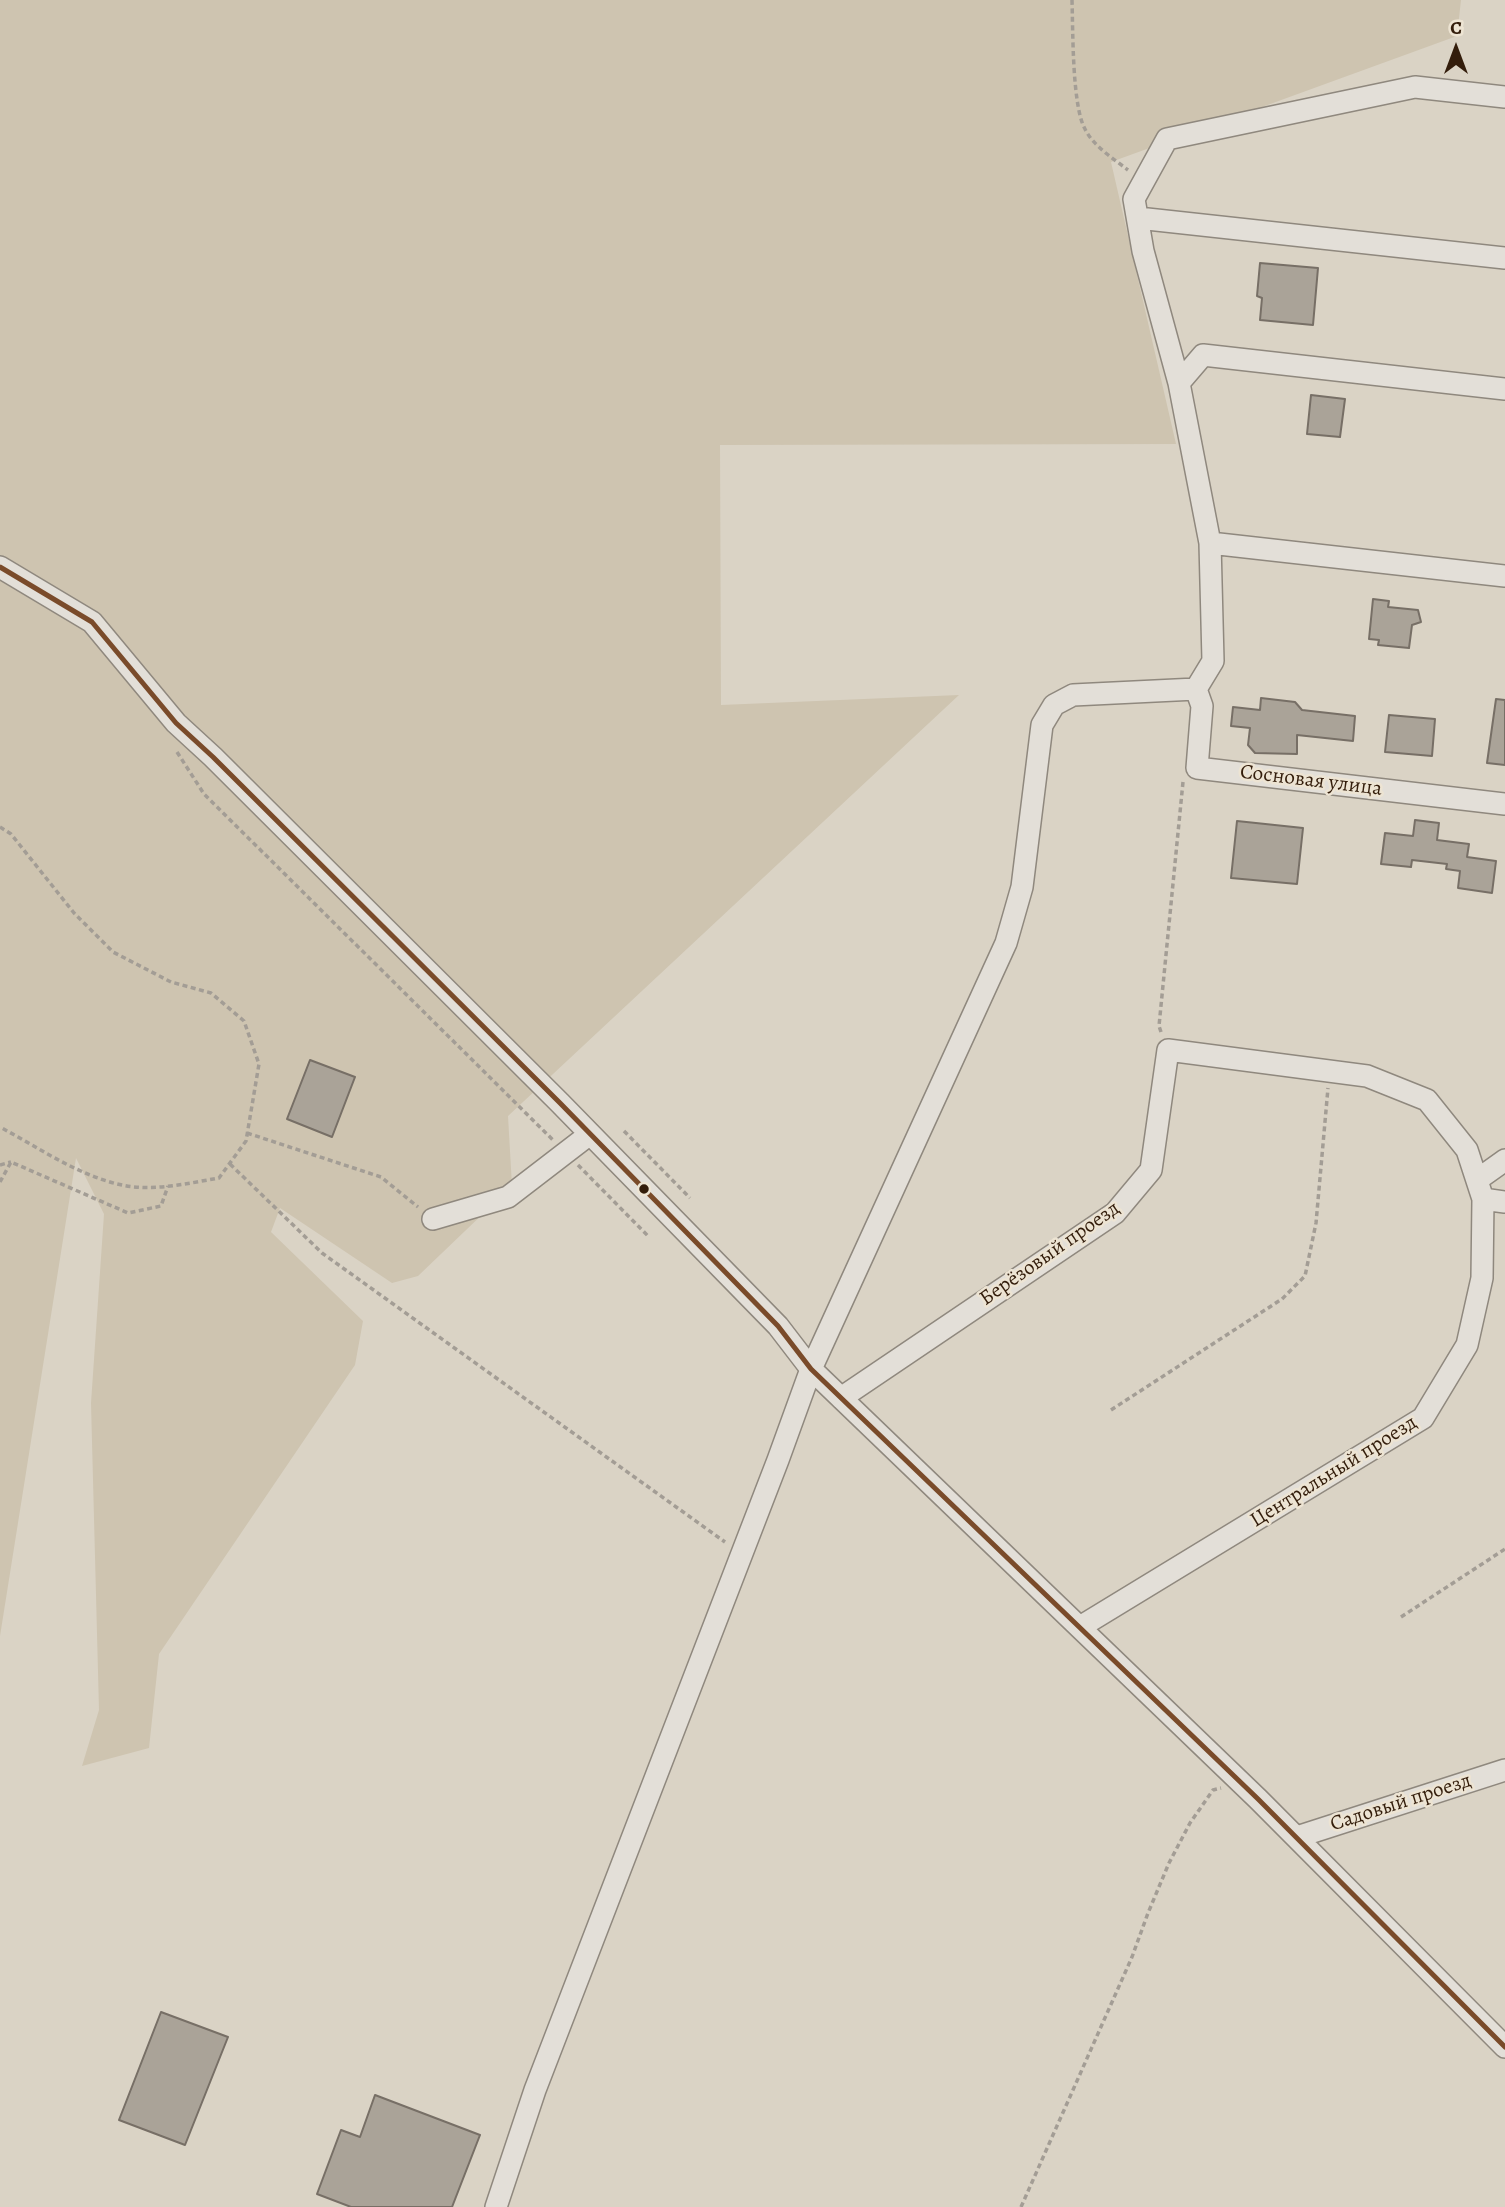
<!DOCTYPE html>
<html>
<head>
<meta charset="utf-8">
<style>
  body { margin:0 }
  #map { position:relative; width:1505px; height:2207px; overflow:hidden; background:#dad3c5; font-family:Alegreya,serif }
  canvas { display:block }
  .north { position:absolute; left:1421px; top:14px; width:70px; height:70px; -webkit-text-stroke:5px #ede4d3; paint-order:stroke; rotate:0deg; font-size:19px; font-weight:700; line-height:28px; text-align:center; color:#331d0b }
  .north::after { content:''; display:block; margin:auto; width:24px; height:32px; background:#331d0b; clip-path:polygon(50% 0,100% 100%,50% 72%,0 100%) }
</style>
</head>
<body>
<div id="map">
<canvas width="1505" height="2207"></canvas>
<div class="north">С</div>
</div>
<script>
const ctx = document.querySelector('canvas').getContext('2d');
ctx.lineJoin = 'round';
function fill(path, color) { ctx.fillStyle = color; ctx.fill(path, 'evenodd'); }
function trace(path, color, width, dash) { ctx.strokeStyle = color; ctx.lineWidth = width; ctx.lineCap = dash ? 'butt' : 'round'; ctx.setLineDash(dash || []); ctx.stroke(path); }
function label(font, color, halo, rows, align = 'center') {
  ctx.font = font + ' Alegreya,serif'; ctx.lineWidth = 5; ctx.setLineDash([]); ctx.textBaseline = 'middle'; ctx.strokeStyle = halo; ctx.fillStyle = color; for (const [text, x, y, turn = 0] of rows) {
    ctx.save(); ctx.translate(x, y); ctx.rotate((+turn || 0) * Math.PI / 180); ctx.textAlign = isNaN(turn) ? turn : align; if (halo) ctx.strokeText(text, 0, 0); ctx.fillText(text, 0, 0); ctx.restore();
  }
}
const green = new Path2D(`
  M0,0H1461L1457,36L1111,162L1176,444L720,445L721,705L959,695L508,1116L512,1186L418,1276L392,1283L280,1208L271,1232L363,1321L355,1365L159,1654L149,1748L82,1766L99,1710L91,1403L104,1214L76,1158L0,1636Z`);
const building = new Path2D(`
  M1260,263L1318,268L1313,325L1260,320L1262,298L1257,296Z
  M1311,395L1345,399L1340,437L1307,434Z
  M1373,599L1389,601L1388,607L1418,610L1421,622L1412,625L1409,648L1378,645L1379,640L1369,639Z
  M1261,698L1295,702L1302,710L1355,716L1353,741L1297,735V754L1255,753L1248,745L1250,728L1231,726L1233,707L1260,710Z
  M1496,699L1505,700V765L1487,763Z
  M1389,715L1435,719L1432,756L1385,752Z
  M1415,820L1439,823L1437,840L1469,844L1467,857L1496,861L1492,893L1458,888L1460,871L1446,869L1447,864L1412,860L1411,867L1381,864L1385,833L1413,836Z
  M1237,821L1303,828L1297,884L1231,878Z
  M310,1060L355,1077L332,1137L287,1119Z
  M161,2012L228,2037L185,2145L119,2120Z
  M375,2095L480,2135L452,2207H351L317,2194L341,2130L360,2137Z`);
const path = new Path2D(`
  M1072,0C1073,30 1072,106 1085,129C1093,146 1114,159 1128,170
  M177,752L204,794L553,1140
  M0,827L11,834L74,913L113,952L171,982L211,993L244,1021L259,1064L246,1141L219,1178C189,1183 153,1192 122,1185C79,1176 39,1148 0,1127
  M1161,1032L1159,1026L1183,782
  M624,1131L690,1198
  M247,1133L381,1177L418,1207
  M230,1164L322,1253L725,1542
  M0,1165L11,1162
  M578,1165L648,1236
  M0,1182L11,1162L128,1213L161,1206L168,1186
  M1111,1410L1282,1299L1305,1276L1316,1223L1328,1088
  M1401,1617L1505,1549
  M1021,2207L1132,1957L1148,1913L1169,1863L1190,1823L1213,1790L1221,1788`);
const minor = new Path2D(`
  M1138,218L1505,258
  M1179,383L1203,355L1505,389
  M1210,543L1505,576
  M0,567L92,622L176,723L213,757L560,1103L778,1326L811,1369L1258,1799L1505,2047
  M1196,689L1202,706L1197,768L1505,804
  M1477,1180L1505,1160
  M1483,1199L1505,1202
  M433,1219L508,1197L590,1134
  M841,1398L1115,1213L1151,1170L1168,1050L1367,1076L1427,1100L1467,1150L1483,1199L1482,1278L1467,1345L1423,1418L1080,1627
  M1297,1837L1505,1770
  M496,2207L535,2090L778,1460L811,1369L1006,943L1022,887L1042,725L1054,705L1073,695L1196,689L1213,661L1210,543L1179,383L1143,251L1134,199L1167,139L1415,87L1505,97`);
const bus1 = new Path2D(`
  M0,567L92,622L176,723L213,757L560,1103L778,1326L811,1369L1258,1799L1505,2047`);
const markers = [
  [644,1189,6,"#331d0b"]
];
const streetNames = [
  ["Сосновая улица",1311,781,7],
  ["Берёзовый проезд",1050,1254,-35],
  ["Центральный проезд",1334,1472,-32],
  ["Садовый проезд",1401,1803,-18]
];
fill(green, '#cec4b0');
fill(building, '#aaa398');
trace(building, '#776f66', 2);
trace(minor, '#8f887e', 24);
trace(path, '#a39d95', 3.5, [5, 3.5]);
trace(minor, '#e3dfd8', 21);
trace(bus1, '#7a4b2a', 5);
for (const [x, y, r, color] of markers) { const dot = new Path2D(); dot.arc(x, y, r, 0, 2 * Math.PI); ctx.fillStyle = color; ctx.fill(dot); trace(dot, '#ede4d3', 2.5); }
label('21px', '#331d0b', '#ede4d3', streetNames);
</script>
</body>
</html>
